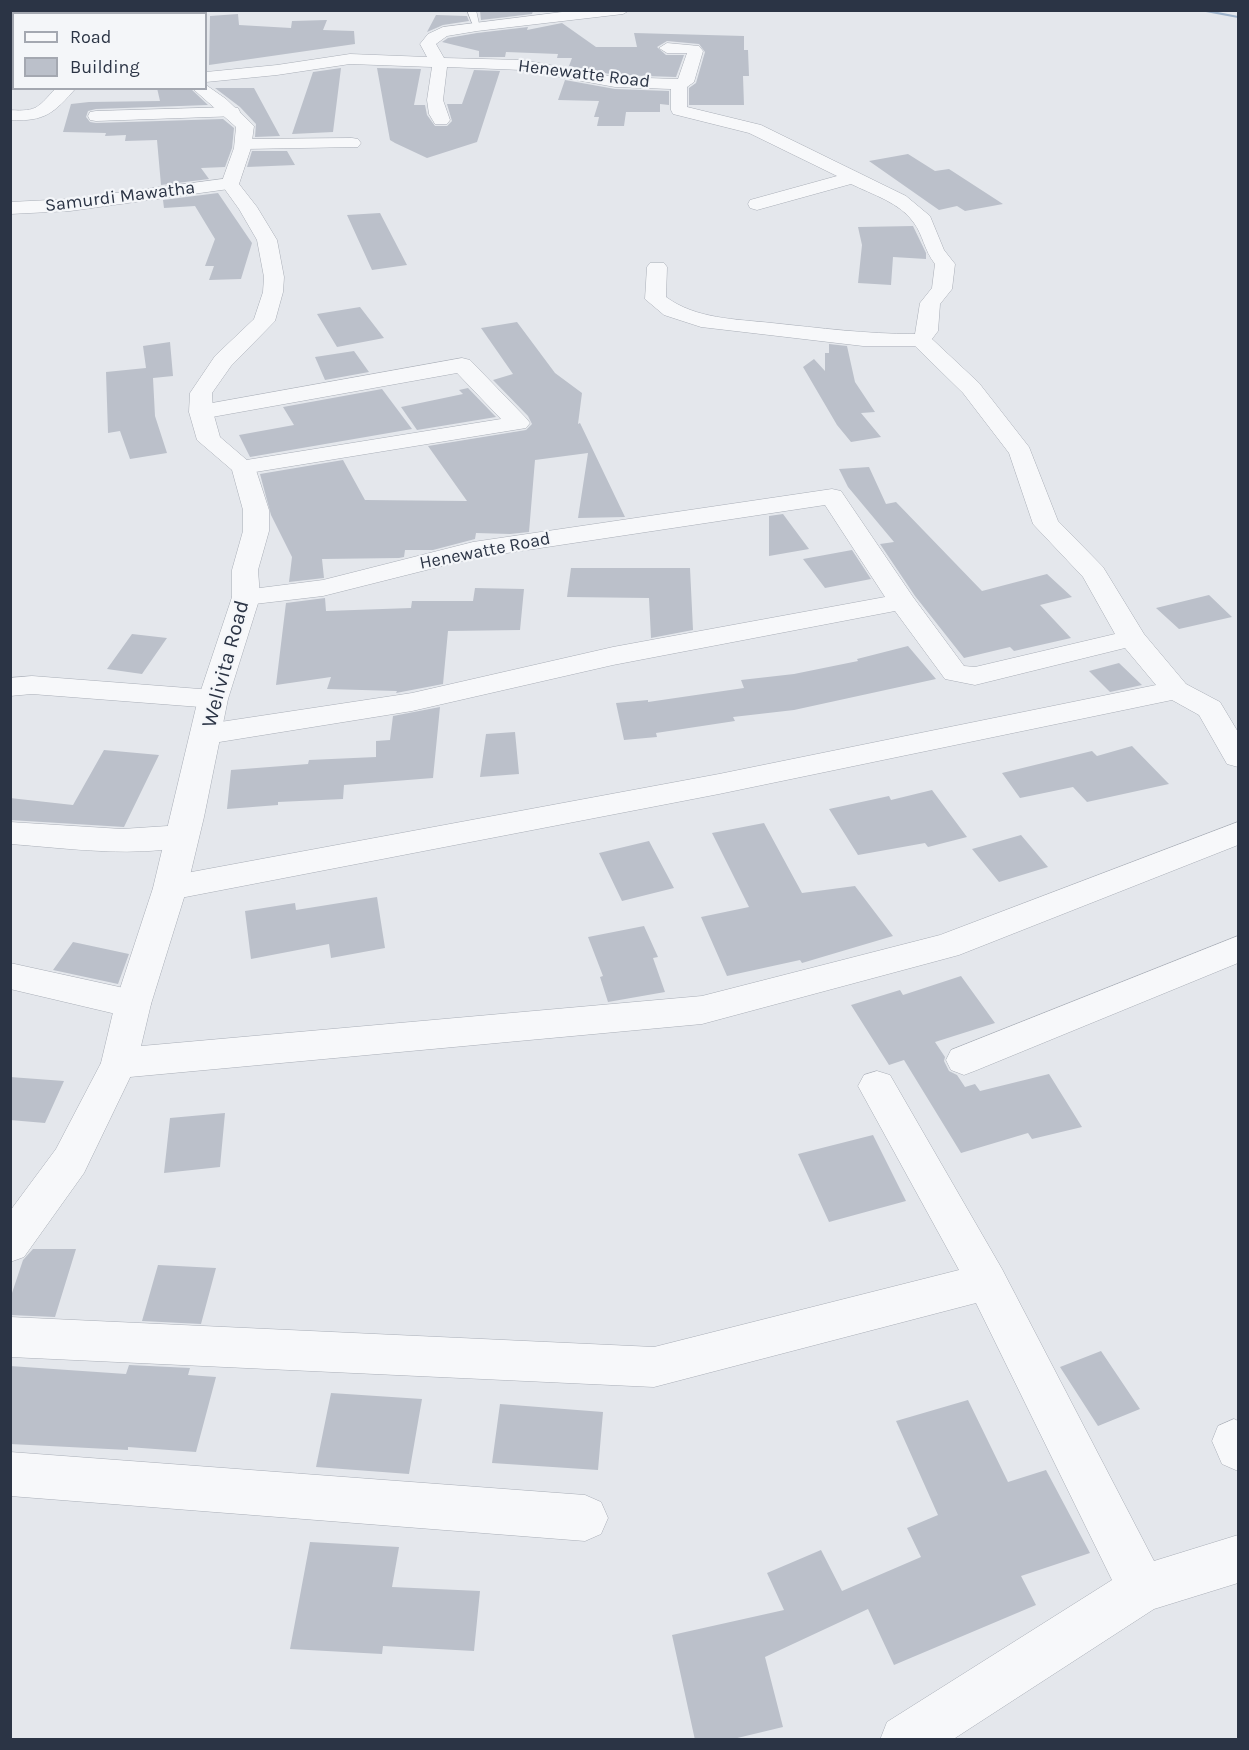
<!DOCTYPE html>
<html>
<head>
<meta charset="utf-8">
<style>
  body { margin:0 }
  #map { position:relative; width:1249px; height:1750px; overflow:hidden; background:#e4e7ec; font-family:Karla,sans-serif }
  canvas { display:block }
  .frame { position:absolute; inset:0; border:12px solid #2b3445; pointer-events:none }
  .legend { position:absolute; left:12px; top:12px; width:195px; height:78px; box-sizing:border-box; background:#f4f6f9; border:2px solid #a4a8b1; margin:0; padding:8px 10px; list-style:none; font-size:18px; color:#2b3445 }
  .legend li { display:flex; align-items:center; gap:12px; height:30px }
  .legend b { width:30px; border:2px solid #a4a8b1 }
</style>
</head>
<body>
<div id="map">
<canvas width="1249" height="1750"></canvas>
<div class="frame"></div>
<ul class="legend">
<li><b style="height:8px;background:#f7f8fa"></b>Road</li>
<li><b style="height:16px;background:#bbc0ca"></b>Building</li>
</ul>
</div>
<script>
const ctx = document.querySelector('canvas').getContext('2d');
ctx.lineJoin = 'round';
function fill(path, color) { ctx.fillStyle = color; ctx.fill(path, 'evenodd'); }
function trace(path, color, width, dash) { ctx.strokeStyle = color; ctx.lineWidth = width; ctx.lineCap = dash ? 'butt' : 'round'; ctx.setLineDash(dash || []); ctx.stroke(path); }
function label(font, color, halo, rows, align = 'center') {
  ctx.font = font + ' Karla,sans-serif'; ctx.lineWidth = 4.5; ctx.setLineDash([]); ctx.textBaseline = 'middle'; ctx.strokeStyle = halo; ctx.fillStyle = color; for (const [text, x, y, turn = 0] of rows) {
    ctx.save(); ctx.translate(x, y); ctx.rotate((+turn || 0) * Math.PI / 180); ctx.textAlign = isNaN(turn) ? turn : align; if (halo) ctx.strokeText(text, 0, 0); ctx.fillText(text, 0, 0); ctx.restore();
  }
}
const stream = new Path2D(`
  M1208,10L1238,16V18L1195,10Z`);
const building = new Path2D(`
  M480,11L520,10L533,11L532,14L481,20Z
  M238,14L239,25L291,28L292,21L327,20L323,30L354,31L355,44L209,65L210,16Z
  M436,15L467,16L469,21L443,25L427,32Z
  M562,23L596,47H637L634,33L744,36V50H748L749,76H743L744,105H689V88L696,83L705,52L699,44L667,41L657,47L666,55H684L676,77L615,75L569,66L572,58H557L558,54L506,52L505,57H479V51L442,42L448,38L477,33L528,27L527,30Z
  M341,68L333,132L292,134L313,72Z
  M377,68L421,69L414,105H425L427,115L435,126H447L452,121L447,104H462L474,70L500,71L477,142L427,158L395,143L390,140Z
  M565,80L615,89L669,91V105L660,104V112H626L624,126H597L599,117H594L599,101L558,100Z
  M157,88H190L208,105L96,109L88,111L86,117L90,122L96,123L223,119L234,128L232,148L225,167L201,168L209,179L161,185L157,140L125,141L126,135L105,136L106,133L63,132L71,104L89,102L160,101Z
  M215,88H254L280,136L255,137L256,124L240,107Z
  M252,151H287L295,165L247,167Z
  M908,154L935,171L949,169L1003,204L965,211L957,206L939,210L869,161Z
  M218,193L252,243L241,279L209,280L214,266H205L215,239L195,206L164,208L163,200Z
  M380,213L407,265L372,270L347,215Z
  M913,226L926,253V259L893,257L891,285L858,283L862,245L858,227Z
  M360,307L384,338L337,347L317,314Z
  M517,322L555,373L582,393L578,424L580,423L625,517L578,518L588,453L535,460L529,532L510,534L476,533L475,539L433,550H405L404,557L399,558L322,559L324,578L289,582L292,557L271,515L260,474L343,460L365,500L467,501L428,446L526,430L532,424L528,416L493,380L513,374L481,328Z
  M170,342L173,376L153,378L155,416L167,453L130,459L120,431L108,433L106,372L146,368L143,346Z
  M829,344L847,346L855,382L875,412L861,413L881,437L851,442L837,425L803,367L814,359L825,371V353H829Z
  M354,351L369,372L325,380L315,357Z
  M468,388L496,417L417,430L401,407L463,394L459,390Z
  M382,389L412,429L250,457L239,435L294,425L283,407Z
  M869,467L886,504L896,502L982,591L1047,574L1072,597L1040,605L1071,638L1014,651L1010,647L964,658L915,596L880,544L894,542L848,487L839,469Z
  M783,514L809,549L769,556V516Z
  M852,550L871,579L825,588L803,559Z
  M571,568H690L693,630L651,638L649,598L567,597Z
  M475,588L524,589L520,630L448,631L443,684L396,693L397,691L327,689L331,677L276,685L286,603L325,598L326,611L411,608L412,601H473Z
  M1209,595L1232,617L1179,629L1156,608Z
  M132,634L167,638L142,674L107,669Z
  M908,646L936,679L794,710L733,717L735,721L656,733L657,737L624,740L616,703L648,700V702L744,688L741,680L794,674L858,661L857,659Z
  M1119,663L1142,685L1110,692L1089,671Z
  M440,707L433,778L344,785L343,799L278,802V805L227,809L231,770L308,764L309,760L376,757V741L390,740L393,716Z
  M515,732L519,774L480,777L486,734Z
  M1132,746L1169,784L1087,802L1073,787L1020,798L1002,773L1092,751L1097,756Z
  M104,750L159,755L124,827L10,820V798L73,805Z
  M932,790L967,837L928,847L925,843L858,855L829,809L889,796L891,800Z
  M764,823L802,893L855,886L893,936L802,963L800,960L727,976L701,917L749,907L712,833Z
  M1021,835L1048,867L999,882L972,849Z
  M649,841L674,888L622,901L599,853Z
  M377,897L385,948L331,958L329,944L251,959L245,911L295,903L296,910Z
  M644,926L658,957L653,958L665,992L608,1002L600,977L603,976L588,937Z
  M73,942L129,954L118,984L53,970Z
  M961,976L995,1023L935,1042L945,1057L944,1061L949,1071L957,1075L965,1087L975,1084L980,1091L1049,1074L1082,1127L1032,1139L1028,1133L961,1153L904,1060L889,1065L851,1005L900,990L903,995Z
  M10,1077L64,1081L45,1123L10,1120Z
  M225,1113L220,1167L164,1173L170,1118Z
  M873,1135L906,1201L829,1222L798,1154Z
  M33,1249H76L55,1317L10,1315V1299L23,1260Z
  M158,1265L216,1268L201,1324L142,1321Z
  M1101,1351L1140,1409L1098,1426L1060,1367Z
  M129,1365L190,1368L188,1375L216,1377L196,1452L128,1447V1450L10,1444V1366L126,1374Z
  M331,1393L422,1399L409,1474L316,1467Z
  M968,1400L1008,1482L1046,1470L1090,1553L1021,1576L1036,1605L894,1665L868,1609L765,1657L783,1727L729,1740H695L672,1635L784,1610L767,1573L821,1550L842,1591L921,1557L907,1528L938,1515L896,1421Z
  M500,1404L603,1412L598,1470L492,1463Z
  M310,1542L399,1547L392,1587L480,1591L474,1651L383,1646L382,1654L290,1649Z`);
const service = new Path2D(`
  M467,10H476L480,28H474Z`);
const minor = new Path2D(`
  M78,10H104L101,14H78Z
  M578,10H630L623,14L477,31L447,36L436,44L444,58L522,60L615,77L678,79L687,53H667L659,48L667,43L699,46L703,51L694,82L687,87V107L761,125L906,196L930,216L944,250L955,264L952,289L940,304L938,331L932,339L979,383L1029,447L1058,521L1103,567L1144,634L1186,684L1220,702L1238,732V767L1227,764L1199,715L1172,700L719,794L170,900L158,896L153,888L158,880L170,876L719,774L1156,685L1125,648L975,685L945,679L895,611L613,665L412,711L207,744L196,741L192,734L196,727L207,724L412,693L613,647L885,597L825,505L474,558L323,596L246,605L236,603L232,597L236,591L323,580L473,542L832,489L841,491L913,597L964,666L975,667L1115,634L1083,577L1033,524L1009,453L963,393L915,346H863L701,327L664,315L645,299L647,267L650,263H664L667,267L666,297C696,319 735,319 772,323C820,328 866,334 915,334L920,303L932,288L935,264C924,250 923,235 914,223C901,203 871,194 851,184L757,210L750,208L748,204L750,200L837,176L749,133L673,114L671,110V89L615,87L522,70L447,67L443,100L450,120L447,124H435L429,114L427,100L432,67L350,64L277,75L206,82V72L277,65L350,54L427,57L420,44L428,34L443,27Z
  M14,46V56L10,57V47Z
  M56,88H76C54,113 45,122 10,120V110C38,112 38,107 56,88Z
  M232,107L238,108L240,112L238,116L96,121L90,120L88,116L90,112L96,111Z
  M352,138L358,139L361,143L358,147L245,149L239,148L236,144L239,140L245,139Z
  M230,178L236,180L239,184L236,188L70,211L10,214V202L70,199Z
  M462,358L470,360L526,418L530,423L526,428L243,474L234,472L231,467L234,462L501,419L457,373L201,419L193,417L189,412L193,407L201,405Z
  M32,676L213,690L223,693L228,699L223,705L213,708L32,694L10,696V678Z
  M10,822L122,829L183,825L194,828L199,836L194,844C141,859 66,848 10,844Z
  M1238,822V845L959,955L702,1024L119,1078L106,1073L101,1063L106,1053L119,1048L702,996L940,935Z
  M1238,936V963L977,1070L964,1075L951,1070L946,1060L951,1050Z
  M10,963L133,990L146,994L151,1004L146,1014L133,1018L10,989Z
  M877,1071L890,1075L1002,1269L1154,1561L1238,1535V1583L1154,1609L952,1740H880L887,1722L1112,1580L976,1303L654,1387L10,1357V1317L654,1347L959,1270L858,1086L864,1075Z
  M1234,1419L1238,1421V1471L1222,1464L1212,1441L1218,1426Z
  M10,1452L585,1495L601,1502L608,1518L601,1534L585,1541L10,1496Z`);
const tertiary = new Path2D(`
  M170,10H184V14H170Z
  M206,85L226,99L254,126L251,148L239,184L257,207L277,240L284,277L283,292L275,321L231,366L212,393L213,412L220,437L255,467L269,510V531L258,570L260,597L228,699L204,817L187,888L151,1004L137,1063L84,1173L24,1257L10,1262V1211L56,1149L101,1063L115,1004L153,888L198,699L232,597V570L243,531V510L232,470L197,440L189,412L190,393L215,356L254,319L263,292L264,277L257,240L239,209L221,184L234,148L236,127L192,88H206Z`);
const farStreetnames = [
  ["Henewatte Road",584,74,7],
  ["Samurdi Mawatha",120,197,-7],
  ["Henewatte Road",485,551,-11]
];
const streetNames = [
  ["Welivita Road",226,664,-75]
];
fill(stream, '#9fb4cc');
fill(building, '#bbc0ca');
trace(service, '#a9aeb7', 1);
trace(minor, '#a9aeb7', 1);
trace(tertiary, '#a9aeb7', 1);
fill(service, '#f7f8fa');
fill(minor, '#f7f8fa');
fill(tertiary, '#f7f8fa');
label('18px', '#2b3445', '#f4f6f9', farStreetnames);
label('21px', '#2b3445', '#f4f6f9', streetNames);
</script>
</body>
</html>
